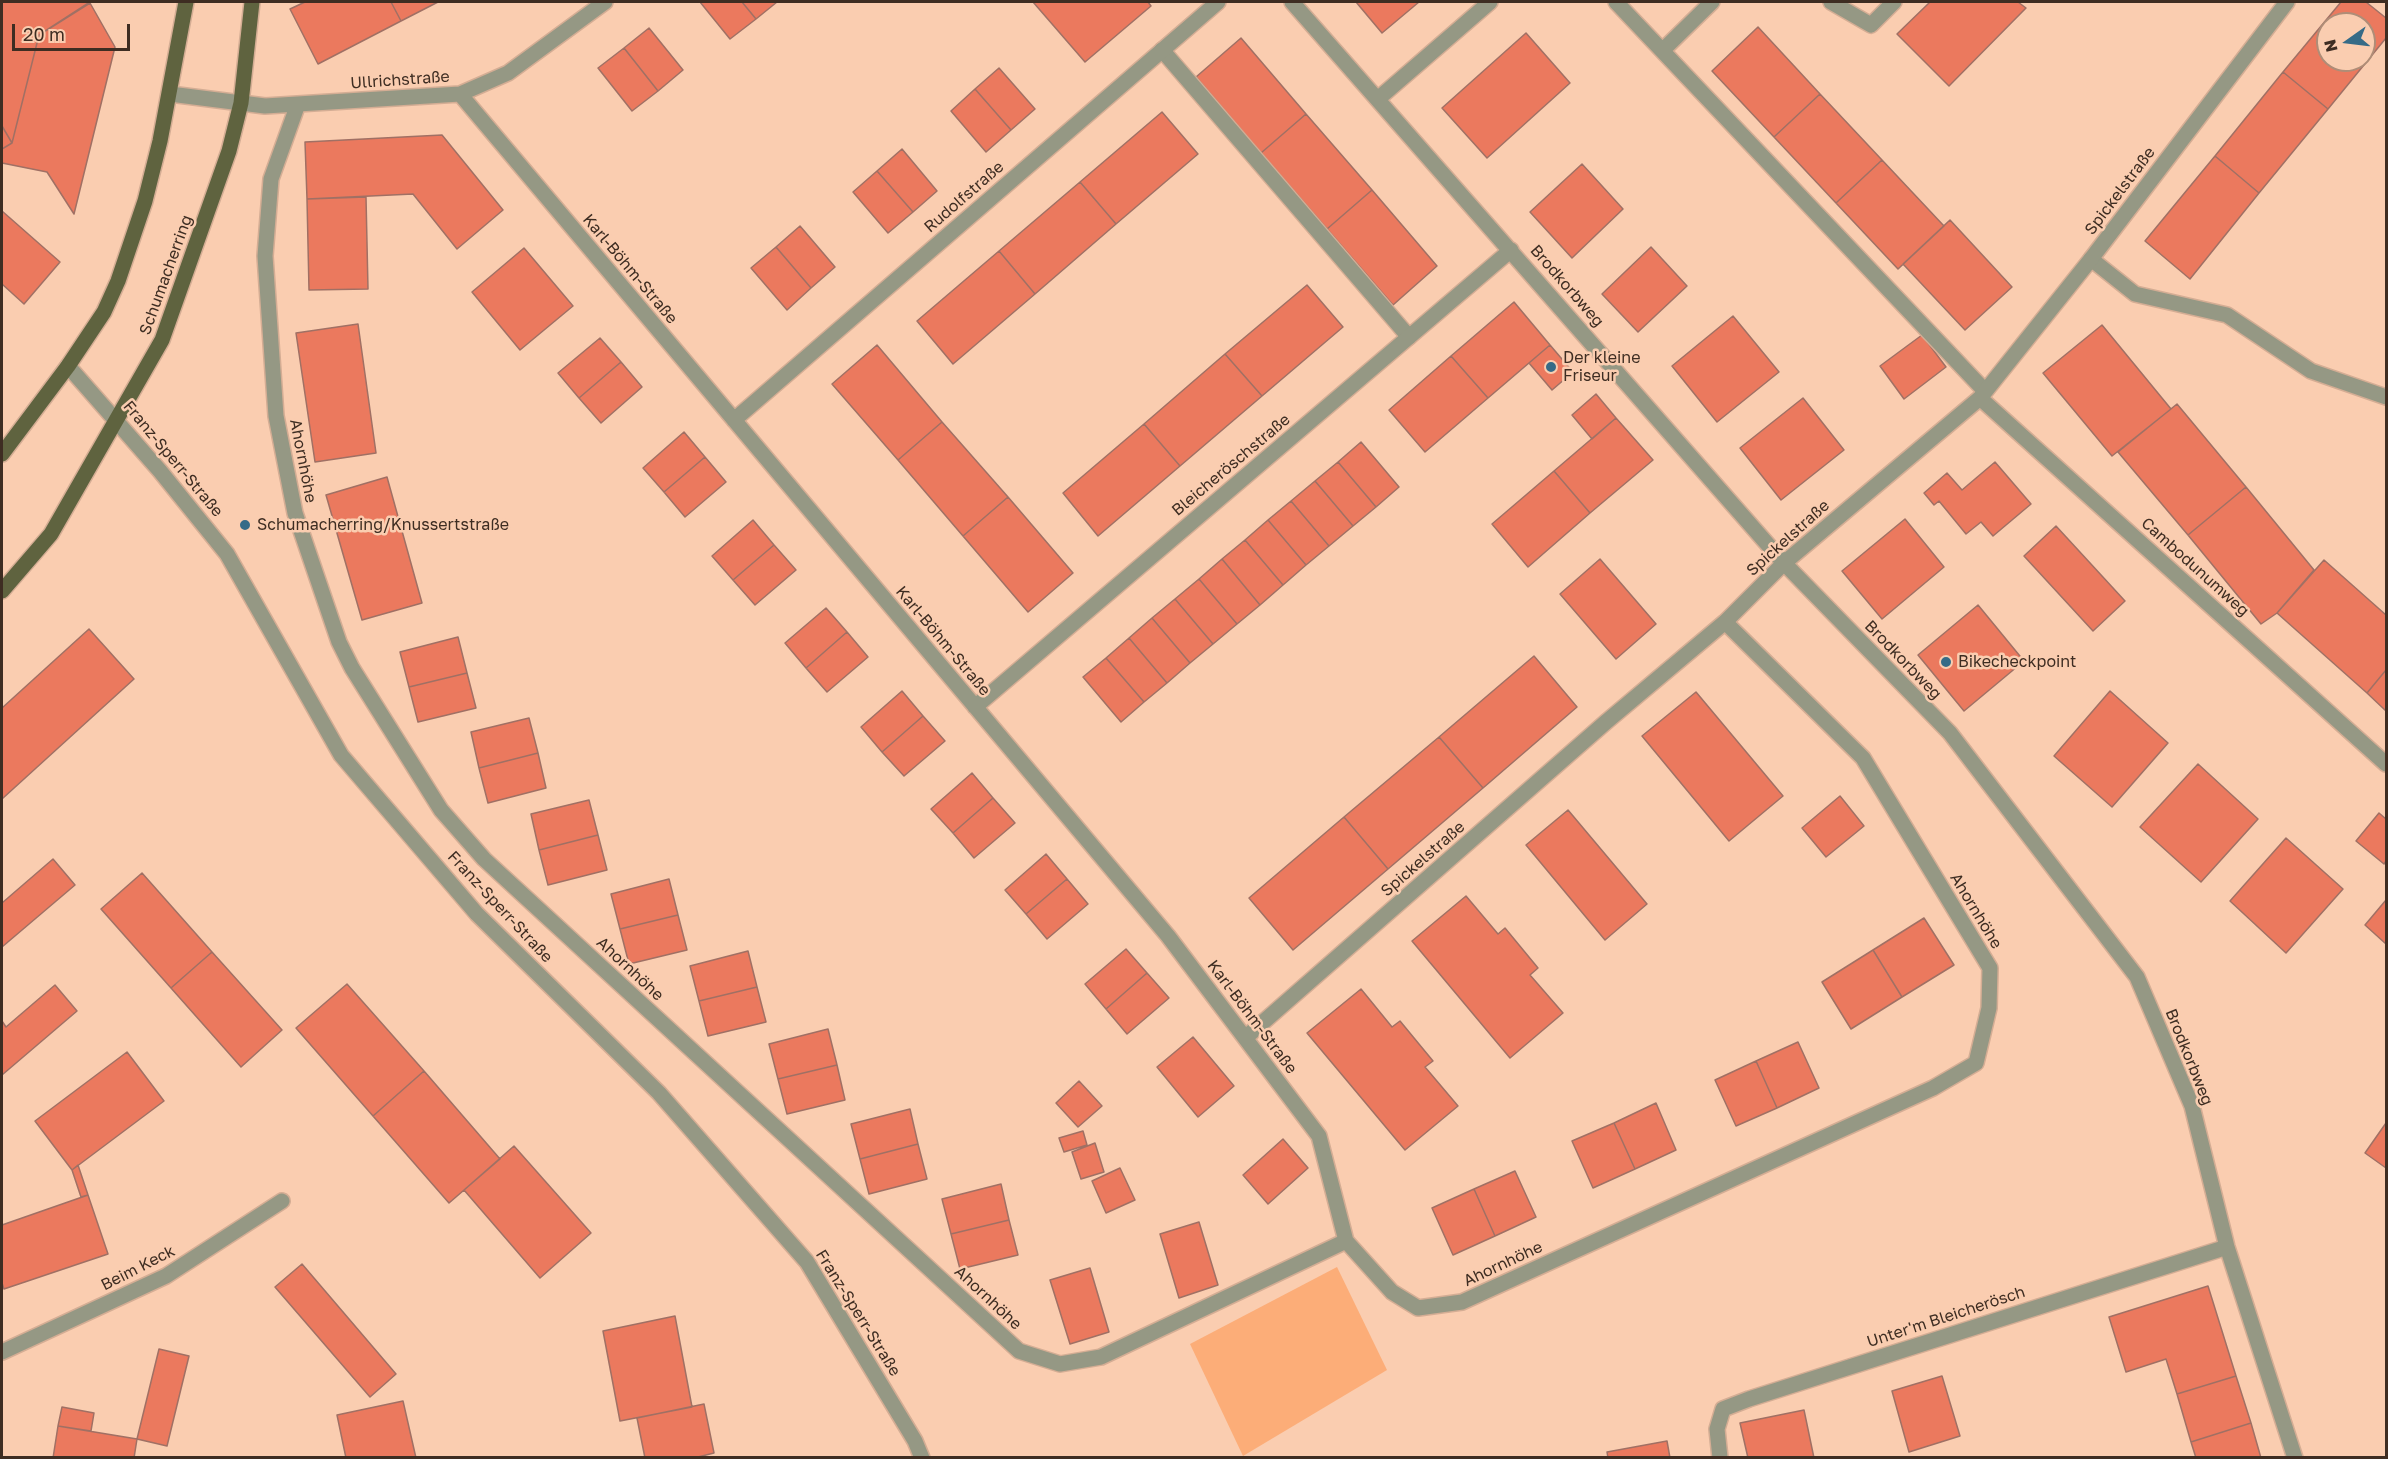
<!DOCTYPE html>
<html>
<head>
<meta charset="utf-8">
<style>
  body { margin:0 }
  #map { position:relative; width:2388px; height:1459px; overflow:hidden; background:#facdb0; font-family:"Golos Text",sans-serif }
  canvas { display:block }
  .frame { position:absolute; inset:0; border:3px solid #3e2d22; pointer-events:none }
  .north { position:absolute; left:2316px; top:12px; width:60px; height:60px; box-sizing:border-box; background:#facdb0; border:2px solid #af8d77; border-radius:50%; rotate:256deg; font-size:16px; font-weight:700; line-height:24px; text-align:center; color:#3e2d22 }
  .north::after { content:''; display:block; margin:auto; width:21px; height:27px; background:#366b87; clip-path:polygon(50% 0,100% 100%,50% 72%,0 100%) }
  .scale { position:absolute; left:12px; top:24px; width:118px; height:27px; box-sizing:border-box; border:3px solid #3e2d22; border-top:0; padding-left:8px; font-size:18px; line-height:21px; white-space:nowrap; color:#3e2d22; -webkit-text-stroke:4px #facdb0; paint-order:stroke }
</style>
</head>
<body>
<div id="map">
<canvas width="2388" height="1459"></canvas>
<div class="frame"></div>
<div class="north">N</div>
<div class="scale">20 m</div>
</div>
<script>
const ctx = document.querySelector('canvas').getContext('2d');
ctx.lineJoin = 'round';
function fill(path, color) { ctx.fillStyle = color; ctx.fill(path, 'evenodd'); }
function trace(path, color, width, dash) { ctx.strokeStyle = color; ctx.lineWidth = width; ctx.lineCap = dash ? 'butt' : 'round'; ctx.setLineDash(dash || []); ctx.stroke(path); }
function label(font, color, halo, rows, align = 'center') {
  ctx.font = font + ' "Golos Text",sans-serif'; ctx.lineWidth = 5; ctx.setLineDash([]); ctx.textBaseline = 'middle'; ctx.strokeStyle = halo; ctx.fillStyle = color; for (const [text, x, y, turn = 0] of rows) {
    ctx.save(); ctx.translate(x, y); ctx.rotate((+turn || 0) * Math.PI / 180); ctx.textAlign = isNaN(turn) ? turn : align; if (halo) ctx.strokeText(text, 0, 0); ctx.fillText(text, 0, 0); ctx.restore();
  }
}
const green = new Path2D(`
  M1337,1267L1387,1370L1243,1456L1190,1344Z`);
const building = new Path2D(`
  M2,2H90L39,35L12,143L2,126Z
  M305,2H391L401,21L318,64L290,9Z
  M391,2H438L401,21Z
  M700,2H742L756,19L730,39Z
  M742,2H777L756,19Z
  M1033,2H1148L1151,6L1085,62Z
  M1356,2H1419L1382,33Z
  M1930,2H2018L2026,8L1949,86L1897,34Z
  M2341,2H2366L2386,18V38L2328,109L2283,72ZM2328,24H2364V60H2328Z
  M90,3L115,47L74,214L47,172L2,163V149L12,143L39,35Z
  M1758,27L1820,94L1774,137L1712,71Z
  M649,28L683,70L658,91L624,48Z
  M1526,33L1570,83L1487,158L1442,108Z
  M1241,38L1306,114L1261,153L1196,77Z
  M624,48L658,91L632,111L598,68Z
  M999,68L1035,109L1011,130L975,89Z
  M2283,72L2328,109L2259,193L2215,156Z
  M975,89L1011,130L986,152L951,111Z
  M1820,94L1882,160L1836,203L1774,137Z
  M1162,112L1198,154L1116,224L1080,182Z
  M1306,114L1372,190L1327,229L1261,153Z
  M2,126L12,143L2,149Z
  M442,135L503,210L457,249L413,194L307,199L305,142Z
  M902,149L937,191L913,212L877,171Z
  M2215,156L2259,193L2190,279L2145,241Z
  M1882,160L1944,226L1898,269L1836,203Z
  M1582,164L1623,209L1572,258L1530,212Z
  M877,171L913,212L888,233L853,192Z
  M1080,182L1116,224L1035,294L999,251Z
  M1372,190L1437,266L1393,305L1327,229Z
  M366,197L368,289L309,290L307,199Z
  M2,211L60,262L24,304L2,284Z
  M1950,220L2012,287L1965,330L1903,264Z
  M800,226L835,267L811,288L776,247Z
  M776,247L811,288L787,310L751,268Z
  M1651,247L1687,286L1638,332L1602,294Z
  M524,248L573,306L520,350L472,292Z
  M999,251L1035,294L953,364L917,321Z
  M1307,285L1343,327L1262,396L1225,354Z
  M1514,302L1550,345L1488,398L1451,356Z
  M1733,316L1779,372L1717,422L1672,366Z
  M358,324L376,453L315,462L296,333Z
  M2102,325L2171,409L2112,456L2043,373Z
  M1922,335L1946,367L1904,399L1880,366Z
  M600,338L621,362L579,398L558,373Z
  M877,345L942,422L898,460L832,384Z
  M1550,345L1573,372L1552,390L1529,363Z
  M1225,354L1262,396L1180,466L1144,424Z
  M1451,356L1488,398L1425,452L1389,410Z
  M621,362L642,387L601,423L579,398Z
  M1596,394L1616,418L1592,439L1572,415Z
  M1803,398L1844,450L1781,500L1740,448Z
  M2177,404L2246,487L2188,535L2118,452Z
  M1616,418L1653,460L1590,513L1554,471Z
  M942,422L1008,497L963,536L898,460Z
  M1144,424L1180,466L1098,536L1063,493Z
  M684,432L705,457L664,492L643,468Z
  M1361,442L1399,487L1376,507L1338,462Z
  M705,457L726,482L685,517L664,492Z
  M1338,462L1376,507L1353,526L1315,481Z
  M1995,462L2031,504L1993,536L1981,522L1966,534L1939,501L1934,505L1924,493L1947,473L1962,490Z
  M1554,471L1590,513L1528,567L1492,524Z
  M387,477L422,603L362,620L326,495Z
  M1315,481L1353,526L1329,546L1291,501Z
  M2246,487L2314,570L2277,613L2261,624L2188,535Z
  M1008,497L1073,573L1028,612L963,536Z
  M1291,501L1329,546L1306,565L1268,520Z
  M1905,519L1944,567L1882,619L1842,571Z
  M753,520L774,545L733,580L712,556Z
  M1268,520L1306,565L1283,585L1245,540Z
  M2056,526L2125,601L2093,631L2024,556Z
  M1245,540L1283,585L1260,605L1222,559Z
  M774,545L796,570L755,605L733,580Z
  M1222,559L1260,605L1237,624L1199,579Z
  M1600,559L1656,624L1616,659L1560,594Z
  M2324,560L2386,615V670L2367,693L2277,613Z
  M1199,579L1237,624L1213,644L1175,599Z
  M1175,599L1213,644L1190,663L1152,618Z
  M1978,605L2024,661L1964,711L1918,655Z
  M826,608L847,632L806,668L785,643Z
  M1152,618L1190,663L1167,683L1129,638Z
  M89,629L134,679L2,799V708Z
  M847,632L868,657L827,692L806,668Z
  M458,637L467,673L409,687L400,652Z
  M1129,638L1167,683L1144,702L1106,658Z
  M1534,656L1577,707L1483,788L1439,737Z
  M1106,658L1144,702L1121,722L1083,677Z
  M2386,670V711L2367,693Z
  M467,673L476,708L418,722L409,687Z
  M902,691L923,716L882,752L861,727Z
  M2110,691L2168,743L2112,807L2054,756Z
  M1696,692L1783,796L1729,841L1642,736Z
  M923,716L945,741L904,776L882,752Z
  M529,718L538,753L479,768L471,732Z
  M1439,737L1483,788L1388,869L1344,817Z
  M538,753L546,788L488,803L479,768Z
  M2198,764L2258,819L2201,882L2140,827Z
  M972,773L993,798L953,833L931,809Z
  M1840,796L1864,826L1826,857L1802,828Z
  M993,798L1015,823L974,858L953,833Z
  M589,800L598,835L539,850L531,814Z
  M1568,810L1647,904L1605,940L1526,845Z
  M2379,813L2386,819V861L2384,864L2356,841Z
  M1344,817L1388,869L1293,950L1249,898Z
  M598,835L607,870L548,885L539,850Z
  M2286,838L2343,889L2286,953L2230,901Z
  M1046,854L1067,879L1026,914L1005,890Z
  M53,859L75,885L2,947V903Z
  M142,873L212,952L171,988L101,909Z
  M669,879L678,915L620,929L611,894Z
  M1067,879L1088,904L1047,939L1026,914Z
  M1466,896L1498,934L1505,928L1538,968L1530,975L1563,1013L1510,1058L1412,941Z
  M2386,900V944L2365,925Z
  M678,915L687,950L629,964L620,929Z
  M1924,918L1954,965L1902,997L1873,950Z
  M1126,949L1147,973L1106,1009L1085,984Z
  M1873,950L1902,997L1851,1029L1822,982Z
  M748,951L757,987L699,1001L690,966Z
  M212,952L282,1030L241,1067L171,988Z
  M1147,973L1169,998L1127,1034L1106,1009Z
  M347,984L424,1071L373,1116L296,1028Z
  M55,985L77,1011L2,1075V1021L6,1027Z
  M757,987L766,1022L708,1036L699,1001Z
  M1361,989L1392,1027L1400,1021L1433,1061L1425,1067L1458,1106L1405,1150L1307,1033Z
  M828,1029L837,1065L778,1079L769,1044Z
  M1193,1037L1234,1086L1198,1117L1157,1067Z
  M1798,1042L1819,1088L1777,1108L1756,1061Z
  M127,1052L164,1101L72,1170L35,1121Z
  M1756,1061L1777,1108L1736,1126L1715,1080Z
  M837,1065L845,1100L787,1114L778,1079Z
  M424,1071L500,1159L449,1203L373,1116Z
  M1079,1081L1102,1106L1078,1127L1056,1103Z
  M1656,1103L1676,1150L1635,1169L1614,1123Z
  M910,1109L918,1144L860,1159L851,1124Z
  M1614,1123L1635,1169L1593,1188L1572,1141Z
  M2386,1123V1168L2365,1153Z
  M1083,1131L1087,1145L1064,1152L1059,1138Z
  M1283,1139L1308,1168L1268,1204L1243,1175Z
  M1095,1143L1104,1172L1081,1179L1072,1152Z
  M918,1144L927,1179L869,1194L860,1159Z
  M514,1146L591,1233L540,1278L464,1190Z
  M78,1165L88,1195L81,1197L72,1170Z
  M1120,1168L1135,1200L1106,1213L1092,1181Z
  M1515,1171L1536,1217L1495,1236L1474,1189Z
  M1001,1184L1009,1220L951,1234L942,1199Z
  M1474,1189L1495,1236L1453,1255L1432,1208Z
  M88,1195L108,1254L4,1289L2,1283V1225Z
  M1009,1220L1018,1255L960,1269L951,1234Z
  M1199,1222L1218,1285L1179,1298L1160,1234Z
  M302,1264L396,1374L370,1397L275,1287Z
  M1090,1268L1109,1332L1070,1344L1050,1280Z
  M2208,1286L2236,1376L2177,1394L2166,1359L2126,1372L2109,1317Z
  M675,1316L692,1407L620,1421L603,1331Z
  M159,1349L189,1356L167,1446L137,1439Z
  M1942,1376L1960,1436L1909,1452L1892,1391Z
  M2236,1376L2251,1423L2191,1442L2177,1394Z
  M403,1401L416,1458H346L337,1415Z
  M704,1404L714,1453L694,1458H645L637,1418Z
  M62,1407L94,1413L91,1431L58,1426Z
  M1804,1410L1814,1458H1748L1740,1423Z
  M2251,1423L2261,1458H2196L2191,1442Z
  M58,1426L137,1439L134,1458H53Z
  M1667,1441L1670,1458H1608L1607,1452Z`);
const service = new Path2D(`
  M1616,2L1985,391
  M1831,2L1871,25L1894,2
  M1162,50L1409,337
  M1663,50L1712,2
  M2091,259L2135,294L2227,315L2311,371L2386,397`);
const minor = new Path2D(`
  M1292,2L1784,563L1950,733L2137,977L2192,1106L2227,1247L2295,1458
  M170,94L265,106L460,94L508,73L605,2
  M460,94L1168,936L1319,1136L1346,1241L1392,1292L1418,1308L1462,1302L1933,1088L1976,1063L1989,1008L1990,968L1863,758L1725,622
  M1379,98L1490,2
  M298,104L271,179L265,256L276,416L295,513L339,642L352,668L441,810L484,859L1019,1351L1060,1364L1101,1357L1346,1241
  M68,366L160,471L227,554L341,755L477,914L659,1093L807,1262L915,1441L922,1458
  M1980,398L2386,764
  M734,420L1218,2
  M975,707L1511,250
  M1245,1038L1606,722L1725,622L1784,563L1980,398L2091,259L2287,2
  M2,1352L166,1276L282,1201
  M1720,1458L1717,1429L1723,1409L1749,1399L2227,1247`);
const primary = new Path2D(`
  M2,454L68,366L104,312L118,281L145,201L160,141L186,2
  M2,591L51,534L162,340L229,151L241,103L252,2`);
const markers = [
  [1551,367,6,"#366b87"],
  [245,525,6,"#366b87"],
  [1946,662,6,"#366b87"]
];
const streetNames = [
  ["Ullrichstraße",400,80,-4],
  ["Spickelstraße",2120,191,-53],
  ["Rudolfstraße",964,197,-41],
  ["Karl-Böhm-Straße",630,269,50],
  ["Schumacherring",166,275,-70],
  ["Brodkorbweg",1567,286,49],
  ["Franz-Sperr-Straße",173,459,50],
  ["Ahornhöhe",303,461,79],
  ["Bleicheröschstraße",1231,465,-40],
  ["Spickelstraße",1788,538,-42],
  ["Cambodunumweg",2195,567,42],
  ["Karl-Böhm-Straße",943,641,50],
  ["Brodkorbweg",1903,660,46],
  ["Spickelstraße",1423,859,-41],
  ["Franz-Sperr-Straße",500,907,47],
  ["Ahornhöhe",1976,911,59],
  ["Ahornhöhe",630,969,43],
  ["Karl-Böhm-Straße",1252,1017,53],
  ["Brodkorbweg",2189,1057,68],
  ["Ahornhöhe",1503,1264,-25],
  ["Beim Keck",138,1268,-27],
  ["Ahornhöhe",988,1298,43],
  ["Franz-Sperr-Straße",858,1313,58],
  ["Unter'm Bleicherösch",1946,1317,-18]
];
const poiNames = [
  ["Der kleine",1563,358],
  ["Friseur",1563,376],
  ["Schumacherring/Knussertstraße",257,525],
  ["Bikecheckpoint",1958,662]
];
fill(green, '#fcad78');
fill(building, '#eb795e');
trace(building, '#a07064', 1.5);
trace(service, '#d4ad94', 18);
trace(minor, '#d4ad94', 18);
trace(primary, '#d4ad94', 18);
trace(service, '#959884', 15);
trace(minor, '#959884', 15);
trace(primary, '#5f633f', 15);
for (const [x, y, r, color] of markers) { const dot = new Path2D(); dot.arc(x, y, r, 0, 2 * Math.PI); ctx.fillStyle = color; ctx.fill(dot); trace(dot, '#facdb0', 2); }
label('16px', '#3e2d22', '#facdb0', streetNames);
label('16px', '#3e2d22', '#facdb0', poiNames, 'left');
</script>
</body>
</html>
